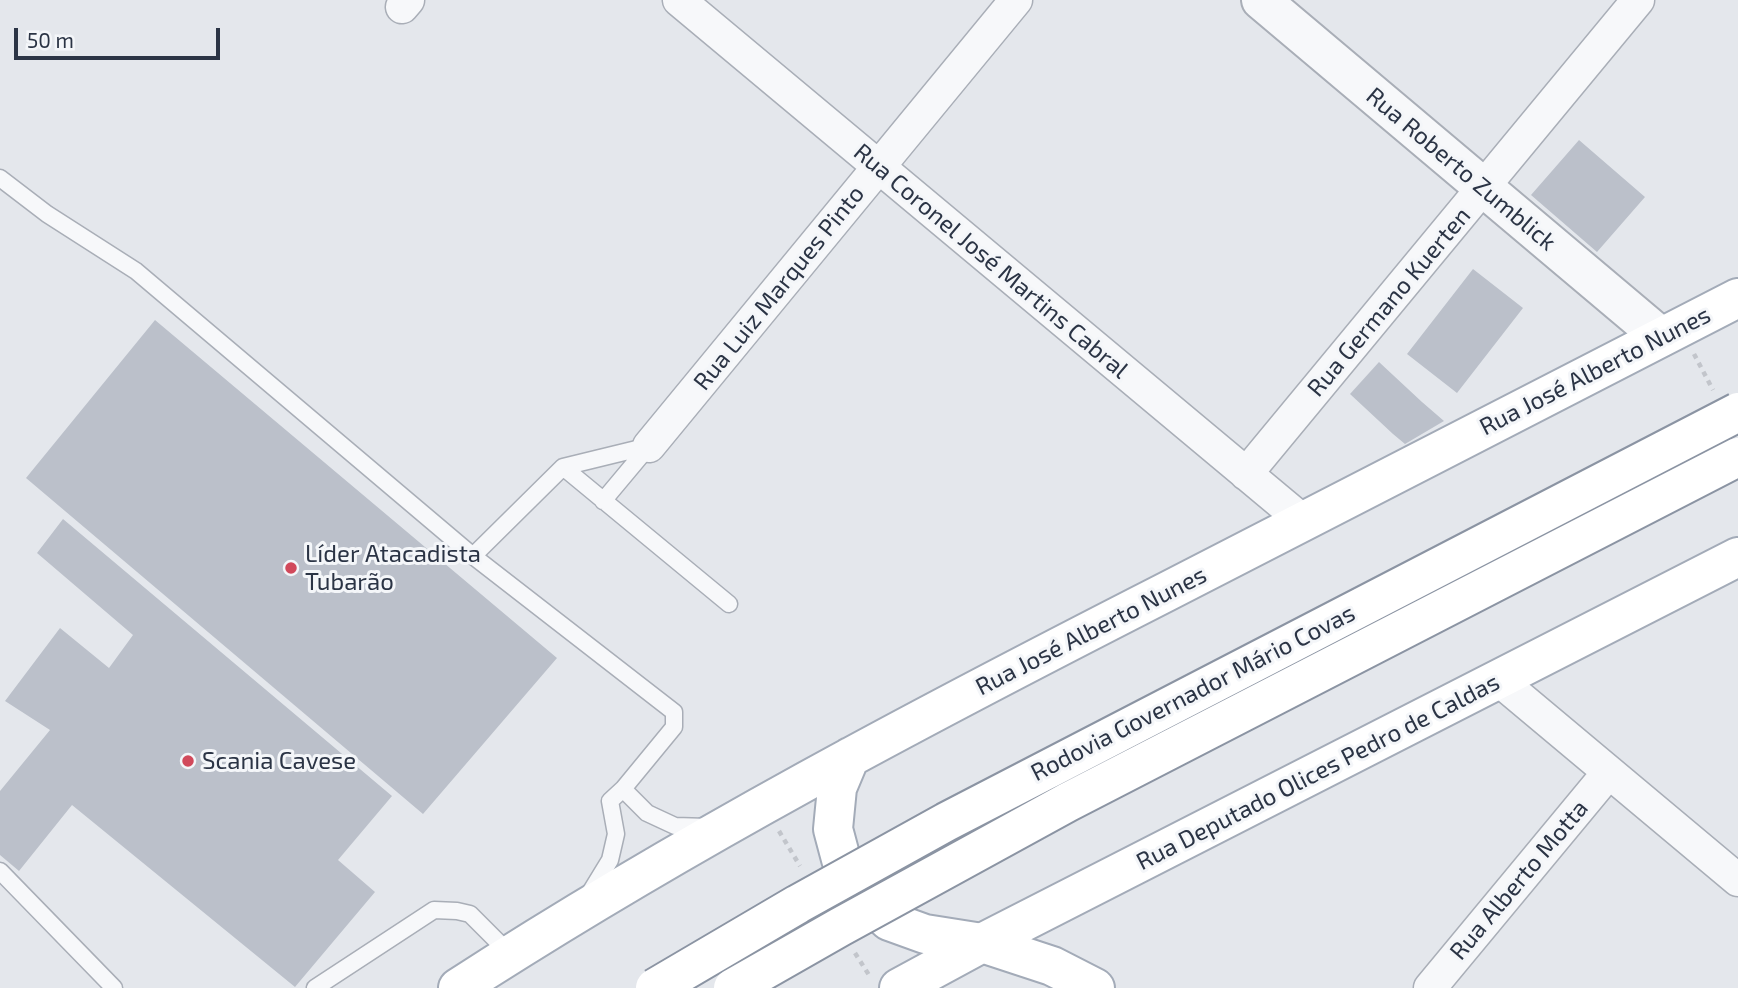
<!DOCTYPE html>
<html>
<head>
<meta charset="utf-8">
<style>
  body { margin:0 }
  #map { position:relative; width:1738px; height:988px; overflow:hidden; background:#e4e7ec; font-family:"Exo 2",sans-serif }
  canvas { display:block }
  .scale { position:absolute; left:14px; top:28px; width:206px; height:32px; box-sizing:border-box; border:4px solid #2b3445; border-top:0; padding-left:9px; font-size:21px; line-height:24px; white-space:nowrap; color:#2b3445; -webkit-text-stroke:5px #f4f6f9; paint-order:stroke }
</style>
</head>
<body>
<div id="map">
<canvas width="1738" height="988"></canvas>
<div class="scale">50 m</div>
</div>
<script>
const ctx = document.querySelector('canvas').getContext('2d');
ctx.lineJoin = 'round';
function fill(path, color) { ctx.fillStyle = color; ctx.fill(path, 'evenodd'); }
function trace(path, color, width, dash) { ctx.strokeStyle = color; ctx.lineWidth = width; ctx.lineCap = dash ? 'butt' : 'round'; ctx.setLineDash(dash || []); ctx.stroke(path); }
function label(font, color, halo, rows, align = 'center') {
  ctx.font = font + ' "Exo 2",sans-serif'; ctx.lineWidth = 6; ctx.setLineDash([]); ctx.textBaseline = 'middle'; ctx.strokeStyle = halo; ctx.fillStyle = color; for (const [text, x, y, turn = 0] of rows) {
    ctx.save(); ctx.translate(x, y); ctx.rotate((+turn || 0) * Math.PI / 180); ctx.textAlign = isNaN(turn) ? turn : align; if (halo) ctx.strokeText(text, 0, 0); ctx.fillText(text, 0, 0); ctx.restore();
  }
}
const building = new Path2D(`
  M1579,140L1645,197L1597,252L1531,195Z
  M1473,269L1523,308L1457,393L1407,354Z
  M155,320L557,658L423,814L26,478Z
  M1379,362L1422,402L1444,421L1405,444L1393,434L1350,394Z
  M63,519L392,796L338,860L375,892L295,987L72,805L19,871L0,855V791L50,730L5,701L60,628L109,668L133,635L37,553Z`);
const path = new Path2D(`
  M1694,354L1713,390
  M779,831L800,866
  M855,953L869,975`);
const service = new Path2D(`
  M0,178L47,214L136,271L473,556L563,467L649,446
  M563,467L729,604
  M603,501L649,446
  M473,556L674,712V727L623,789L610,801L616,834L610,860L588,896
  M623,789L647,813L675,826L708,827
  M0,871L114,988
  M315,988L434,910L457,911L470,914L510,954`);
const minor = new Path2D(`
  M679,0L1303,521
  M402,7L408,0
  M649,446L1016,0
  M1246,474L1638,0
  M1499,680L1738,880
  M1430,988L1609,772`);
const tertiary = new Path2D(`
  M1261,0L1661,337`);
const primary = new Path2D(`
  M850,757L837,788L833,829L841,859L859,894L889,921L925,934L982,943L1052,966L1095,988
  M458,988C685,841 925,715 1166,592C1357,494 1547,396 1738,298
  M899,988L982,943L1738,557`);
const motorwayBridge = new Path2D(`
  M655,988L798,904L946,822L1738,412
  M733,988L840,927L1068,802L1738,457`);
const markers = [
  [291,568,7,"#d1495b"],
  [188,761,7,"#d1495b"]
];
const streetNames = [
  ["Rua Roberto Zumblick",1461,169,40],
  ["Rua Coronel José Martins Cabral",991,261,40],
  ["Rua Luiz Marques Pinto",779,288,-51],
  ["Rua Germano Kuerten",1389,302,-50],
  ["Rua José Alberto Nunes",1595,371,-27],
  ["Rua José Alberto Nunes",1091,631,-27],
  ["Rodovia Governador Mário Covas",1193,693,-27],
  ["Rua Deputado Olices Pedro de Caldas",1318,772,-27],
  ["Rua Alberto Motta",1519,880,-50]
];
const poiNames = [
  ["Líder Atacadista",305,554],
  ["Tubarão",305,582],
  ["Scania Cavese",202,761]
];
fill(building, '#bbc0ca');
trace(service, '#a9aeb7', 19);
trace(minor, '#a9aeb7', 35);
trace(tertiary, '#a9aeb7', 42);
trace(primary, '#a3abb8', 42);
trace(path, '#c2c5cb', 4.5, [5, 5]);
trace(service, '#f7f8fa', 16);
trace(minor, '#f7f8fa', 32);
trace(tertiary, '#f7f8fa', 38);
trace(primary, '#fff', 38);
trace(motorwayBridge, '#8b94a3', 42, []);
trace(motorwayBridge, '#fff', 38);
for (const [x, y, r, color] of markers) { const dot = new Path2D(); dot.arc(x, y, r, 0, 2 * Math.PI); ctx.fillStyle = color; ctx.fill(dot); trace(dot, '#f4f6f9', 2.5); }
label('24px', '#2b3445', '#f4f6f9', streetNames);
label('24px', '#2b3445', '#f4f6f9', poiNames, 'left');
</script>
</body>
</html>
